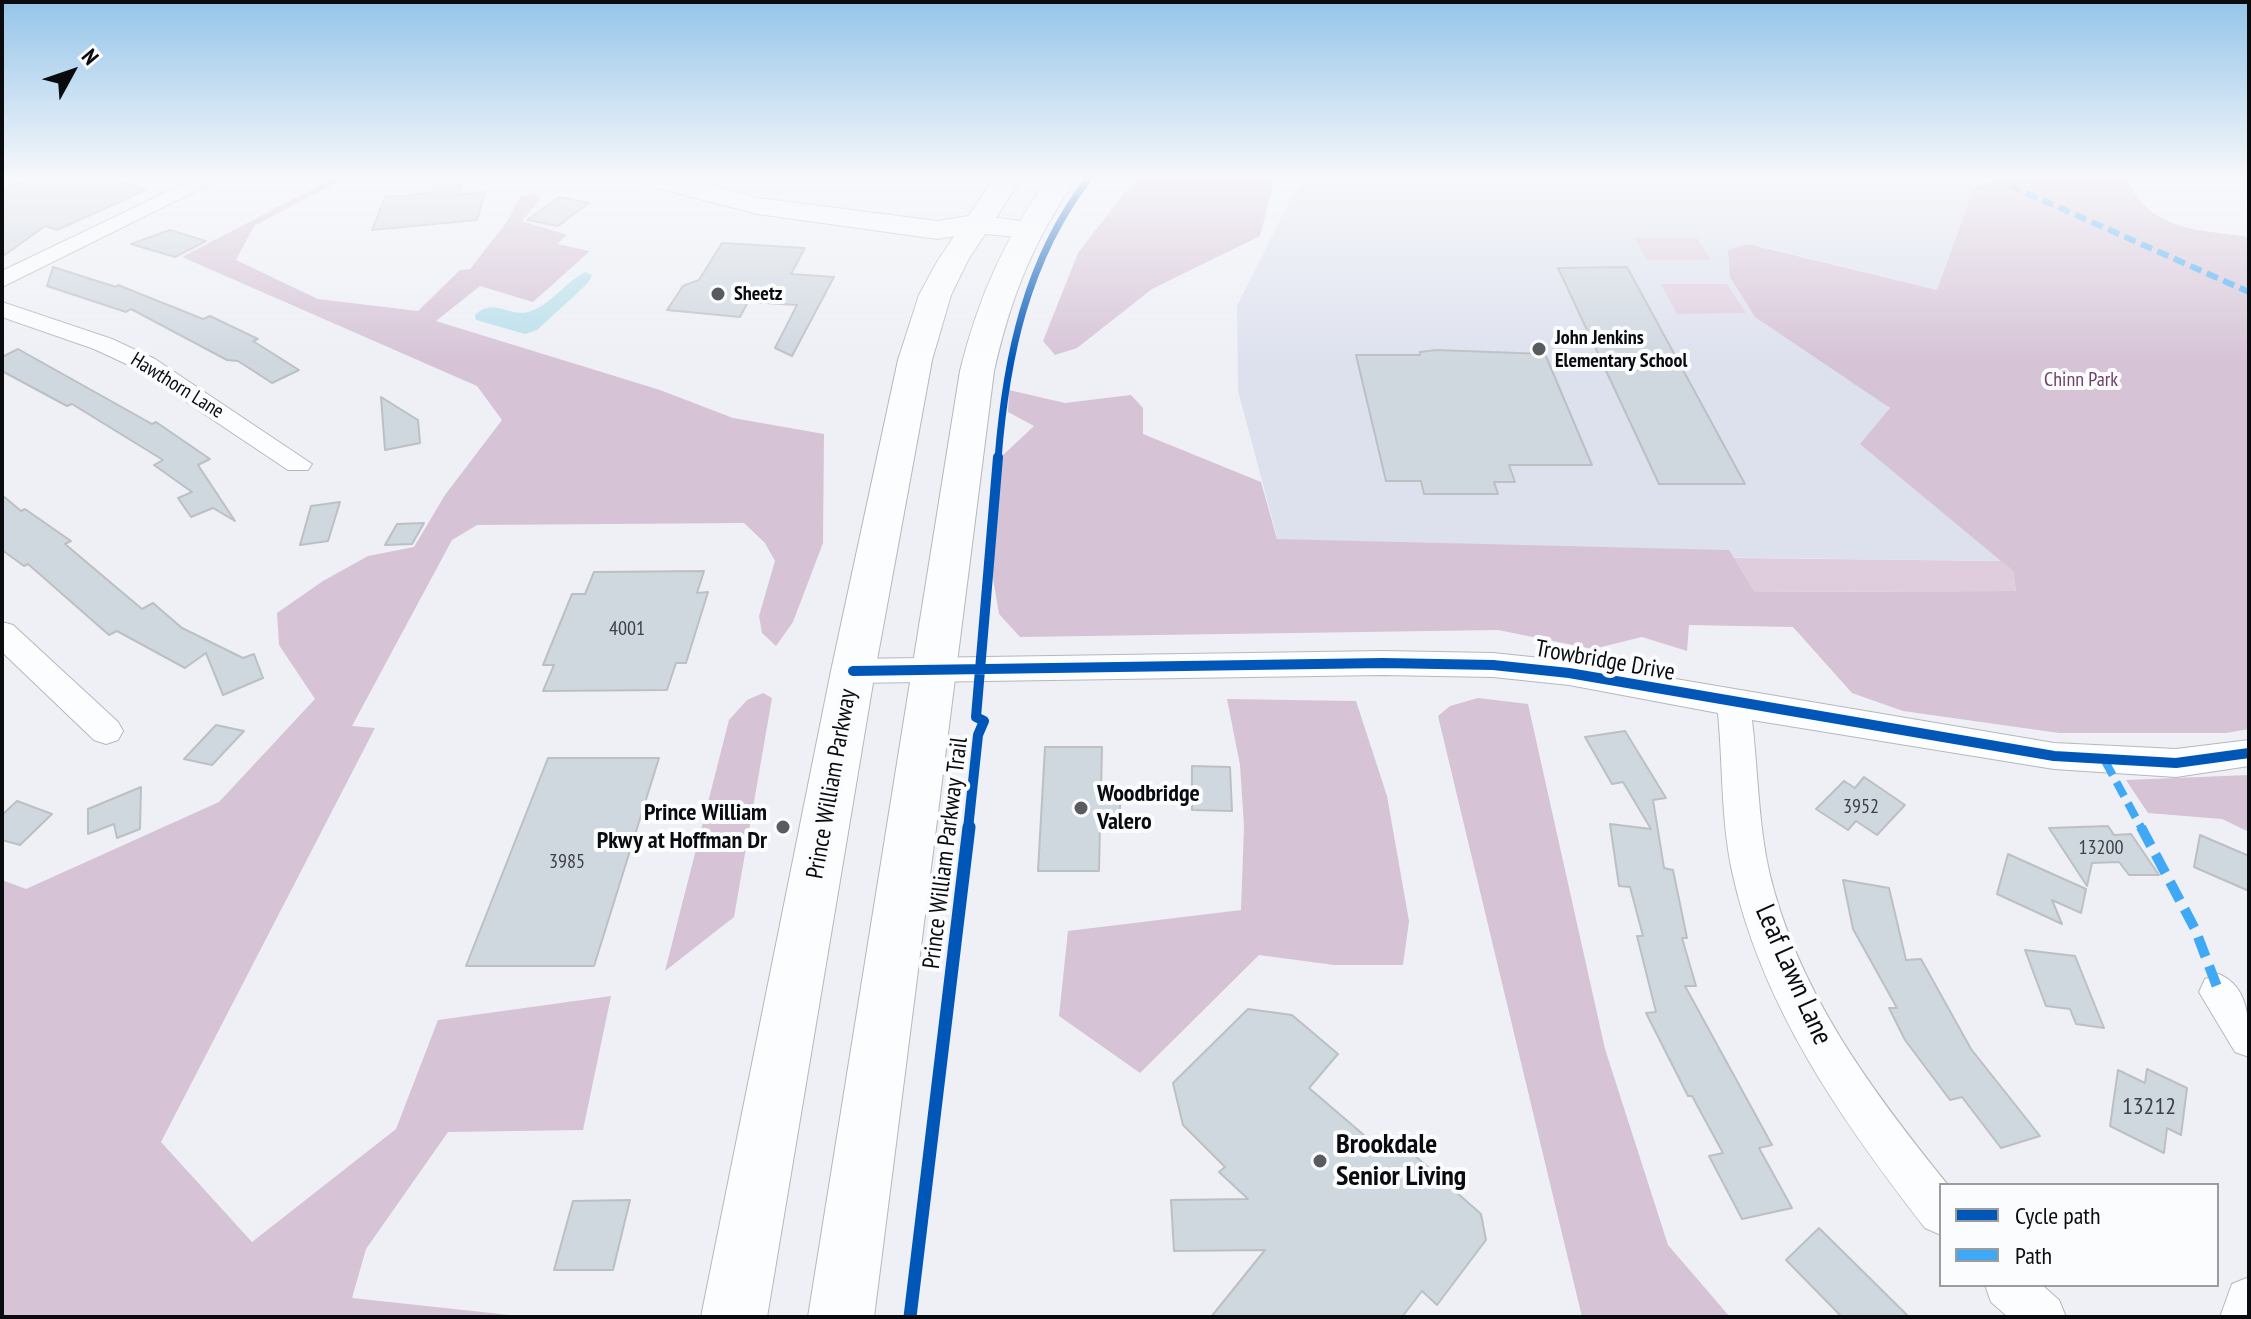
<!DOCTYPE html>
<html>
<head>
<meta charset="utf-8">
<style>
  body { margin:0 }
  #map { position:relative; width:2251px; height:1319px; overflow:hidden; background:#eef0f6; font-family:"PT Sans Narrow",sans-serif }
  canvas { display:block }
  .frame { position:absolute; inset:0; border:4px solid #0a0b0f; pointer-events:none }
  .legend { position:absolute; left:1939px; top:1183px; width:280px; height:104px; box-sizing:border-box; background:#fbfcfe; border:2px solid #9b9c9e; margin:0; padding:10px 14px; list-style:none; font-size:24px; color:#0a0b0f }
  .legend li { display:flex; align-items:center; gap:16px; height:40px }
  .legend b { width:40px; border:2px solid #9b9c9e }
  .north { position:absolute; left:32px; top:32px; width:80px; height:80px; -webkit-text-stroke:6px #fbfcfe; paint-order:stroke; rotate:50deg; font-size:22px; font-weight:700; line-height:32px; text-align:center; color:#0a0b0f }
  .north::after { content:''; display:block; margin:auto; width:28px; height:36px; background:#0a0b0f; clip-path:polygon(50% 0,100% 100%,50% 72%,0 100%) }
</style>
</head>
<body>
<div id="map">
<canvas width="2251" height="1319"></canvas>
<div class="frame"></div>
<ul class="legend">
<li><b style="height:10px;background:#0057b8"></b>Cycle path</li>
<li><b style="height:10px;background:#3fa9f5"></b>Path</li>
</ul>
<div class="north">N</div>
</div>
<script>
const ctx = document.querySelector('canvas').getContext('2d');
ctx.lineJoin = 'round';
function fill(path, color) { ctx.fillStyle = color; ctx.fill(path, 'evenodd'); }
function trace(path, color, width, dash) { ctx.strokeStyle = color; ctx.lineWidth = width; ctx.lineCap = dash ? 'butt' : 'round'; ctx.setLineDash(dash || []); ctx.stroke(path); }
function label(font, color, halo, rows, align = 'center') {
  ctx.font = font + ' "PT Sans Narrow",sans-serif'; ctx.lineWidth = 8; ctx.setLineDash([]); ctx.textBaseline = 'middle'; ctx.strokeStyle = halo; ctx.fillStyle = color; for (const [text, x, y, turn = 0] of rows) {
    ctx.save(); ctx.translate(x, y); ctx.rotate((+turn || 0) * Math.PI / 180); ctx.textAlign = isNaN(turn) ? turn : align; if (halo) ctx.strokeText(text, 0, 0); ctx.fillText(text, 0, 0); ctx.restore();
  }
}
const built = new Path2D(`
  M1308,178H1953L1975,183L1937,290L1759,246L2011,561L1281,552L1238,391L1237,306L1290,200Z`);
const green = new Path2D(`
  M1634,238H1697L1711,260H1647Z
  M1661,284H1727L1746,313L1677,314Z
  M1734,558L2001,561L2013,571L2016,591L1755,592Z`);
const forest = new Path2D(`
  M334,178H344L254,226L236,260L318,299L418,311L460,270L470,269L506,223L520,197L534,194L541,198L522,221L567,235L557,244L590,251L533,302L480,286L436,321L660,390L733,418L824,434L823,543L793,622L776,646L762,633L759,616L775,561L765,543L744,523L477,525L452,540L352,726L375,728L161,1142L252,1242L396,1129L438,1020L611,996L583,1130L448,1132L366,1249L352,1298L528,1317H2V880L26,889L219,802L315,699L279,645L277,613L323,581L368,556L414,547L445,495L502,420L477,386L182,257Z
  M1136,178H1275L1260,236L1152,289L1077,348L1055,355L1043,341L1078,253Z
  M2004,178H2126C2151,232 2197,229 2249,237V729L2226,733H2059L1903,711L1852,693L1793,627L1689,625L1687,651L1642,637L1593,649L1498,630L1020,637L999,614L990,561L1002,456L1034,426L1008,412L1009,390L1065,403L1131,395L1143,408V434L1261,482L1277,539L1729,550L1755,592L2016,591L2013,571L1860,444L1890,408L1755,317L1730,277L1728,250L1748,244L1937,290L1974,187Z
  M763,693L772,698L734,917L665,971L729,720L747,700Z
  M1478,698L1528,704L1605,1049L1668,1245L1730,1317H1582L1438,716L1450,706Z
  M1227,699L1356,701L1387,796L1409,921L1403,965H1334L1259,955L1140,1073L1059,1016L1068,931L1241,910L1244,826L1240,765Z
  M2249,775V832L2222,819L2148,813L2126,780Z`);
const water = new Path2D(`
  M585,272L592,275L588,283L537,330L525,334L476,320L475,315C494,297 507,317 528,312C550,306 564,283 585,272Z`);
const building = new Path2D(`
  M30,178H110L146,190L57,230L45,226L2,257V190Z
  M463,179L458,195L485,192L477,220L372,230L385,197L431,193L435,182Z
  M559,197L589,203L558,226L527,220Z
  M170,230L206,241L175,257L131,244Z
  M722,243L805,248L791,274L834,277L792,356L775,348L797,305L748,302L740,317L667,310L683,286L699,280Z
  M53,267L116,287L118,285L203,319L210,316L258,339L253,341L299,370L272,383L238,361L227,360L131,309L126,312L47,286Z
  M1627,267L1745,484H1659L1558,268Z
  M18,349L152,424L156,422L210,459L198,465L235,521L213,508L191,517L178,498L192,492L154,465L163,460L72,404L67,406L2,371V357Z
  M1436,350L1545,354L1592,465H1509L1515,482H1494L1498,494H1424L1421,481H1386L1356,355H1420V352Z
  M381,397L418,420L420,443L385,450Z
  M2,495L21,511L25,509L71,541L65,544L142,609L153,603L182,628L243,658L254,654L263,678L223,695L206,653L185,668L117,631L109,635L28,564L24,566L2,550Z
  M340,502L328,541L300,545L311,506Z
  M424,523L412,544L385,545L397,524Z
  M704,571L697,593L708,592L686,663H676L667,690L543,691L554,665H543L572,594H585L594,572Z
  M216,725L244,731L212,765L184,759Z
  M1625,731L1666,798L1653,800L1664,868L1673,870L1687,938H1682L1696,986H1685L1772,1145L1759,1148L1792,1208L1742,1219L1709,1156L1723,1153L1692,1096H1688L1646,1013L1656,1012L1637,936H1643L1630,887L1619,886L1610,824L1651,829L1623,782L1612,784L1585,737Z
  M1045,747H1102L1101,791H1120V824H1100L1099,871H1038Z
  M548,758H659L594,966H466Z
  M1192,766L1230,767L1232,811L1192,810Z
  M1864,777L1905,805L1877,835L1856,821L1848,830L1816,809L1844,781L1855,788Z
  M141,787L140,829L117,838L114,824L88,834V809Z
  M17,801L52,814L20,845L2,840V815Z
  M2108,826L2114,835L2131,834L2159,875H2129L2119,862L2092,863L2087,886L2049,828Z
  M2200,835L2249,856V891L2194,867Z
  M2008,854L2086,889L2081,913L2052,900L2062,924L1997,894Z
  M1843,880L1889,888L1906,960L1921,959L1971,1049L2040,1136L2001,1148L1962,1097L1950,1100L1905,1040L1889,1008H1897L1853,929Z
  M2025,950L2075,956L2104,1028L2076,1024L2070,1009L2046,1006Z
  M1248,1009L1292,1015L1338,1054L1309,1088L1386,1154H1413L1481,1214L1486,1240L1437,1305L1422,1291L1402,1317H1211L1265,1250L1174,1251L1171,1200L1248,1199L1219,1172L1225,1167L1183,1125L1173,1083Z
  M2147,1069L2187,1088L2181,1135L2167,1128L2164,1153L2110,1126L2118,1070L2145,1083Z
  M630,1200L613,1270H554L573,1201Z
  M1819,1228L1909,1317H1842L1786,1260Z`);
const minor = new Path2D(`
  M196,178H222L2,287V271Z
  M2,302L112,339L155,359L312,464L308,470H288L137,369L94,349L2,317Z
  M2,622L13,625L118,722L123,731L118,740L106,744L94,740L2,652Z
  M1383,651L1493,653L1569,661L2054,743L2176,749L2249,740V766L2176,777L2054,769L1752,720C1758,770 1758,821 1769,871C1797,991 1872,1091 1948,1185H1941V1235L1925,1228C1842,1121 1761,1006 1732,871C1721,820 1723,766 1718,713L1569,685L1493,677L1383,675L853,683L842,679L837,671L842,663L853,659Z
  M2219,974C2251,988 2249,1024 2249,1057L2235,1052L2199,992L2205,979Z
  M2249,1277V1317H2220L2232,1284Z
  M1985,1285H2042L2059,1300L2066,1317H2008L1991,1302Z`);
const major = new Path2D(`
  M639,178H684L759,198L937,221L975,215L1037,223L1041,229L1037,235L1027,238L975,233L937,239L758,214L642,184Z`);
const highway = new Path2D(`
  M994,178H1022L968,260L951,295L932,360L875,671L767,1317H701L831,671L898,360L919,295L938,260Z
  M1049,178H1077C1033,241 1011,296 994,371L874,1317H808L960,371C978,299 1004,238 1049,178Z`);
const quietFar2 = new Path2D(`
  M1993,178L2249,292`);
const quietFar1 = new Path2D(`
  M2105,761L2142,829`);
const quiet = new Path2D(`
  M2141,827L2195,929L2219,992`);
const cyclewayFar2 = new Path2D(`
  M998,459C1006,358 1026,260 1089,178`);
const cyclewayFar1 = new Path2D(`
  M853,671L1383,663L1493,665L1569,673L2054,756L2176,763L2249,753
  M968,829L978,735L984,721L976,717L998,457`);
const cycleway = new Path2D(`
  M910,1317L969,827`);
const markers = [
  [718,294,8,"#5a5b60"],
  [1539,349,8,"#5a5b60"],
  [1081,808,8,"#5a5b60"],
  [783,827,8,"#5a5b60"],
  [1320,1161,8,"#5a5b60"]
];
const farPoinames = [
  ["Sheetz",734,294],
  ["John Jenkins",1555,338],
  ["Elementary School",1555,361]
];
const farParknames = [
  ["Chinn Park",2081,380]
];
const farStreetnames = [
  ["Hawthorn Lane",177,386,32]
];
const numberNames = [
  ["4001",627,629],
  ["3952",1861,807],
  ["13200",2101,848],
  ["3985",567,862]
];
const streetNames = [
  ["Trowbridge Drive",1605,661,10],
  ["Prince William Parkway",832,784,-80],
  ["Prince William Parkway Trail",946,853,-83]
];
const poiNames = [
  ["Woodbridge",1097,794],
  ["Valero",1097,822],
  ["Prince William",767,813,"right"],
  ["Pkwy at Hoffman Dr",767,841,"right"]
];
const nearNumbernames = [
  ["13212",2149,1107]
];
const nearStreetnames = [
  ["Leaf Lawn Lane",1793,975,66]
];
const nearPoinames = [
  ["Brookdale",1336,1145],
  ["Senior Living",1336,1177]
];
fill(built, '#dde1ee');
fill(green, '#dfcdde');
fill(forest, '#d6c3d6');
fill(water, '#b8dfea');
fill(building, '#cfd7df');
trace(building, '#bdc0c3', 2);
trace(minor, '#b7b8bd', 2);
trace(major, '#b7b8bd', 2);
trace(highway, '#b7b8bd', 2);
fill(minor, '#fcfdfe');
fill(major, '#fcfdfe');
fill(highway, '#fcfdfe');
trace(quietFar2, '#3fa9f5', 6, [12, 6]);
trace(quietFar1, '#3fa9f5', 8, [16, 8]);
trace(quiet, '#3fa9f5', 10, [21, 10]);
trace(cyclewayFar2, '#0057b8', 7);
trace(cyclewayFar1, '#0057b8', 10);
trace(cycleway, '#0057b8', 13);
const sky = ctx.createLinearGradient(0, 0, 0, 363);
sky.addColorStop(0, '#95c5e9');
sky.addColorStop(0.49, '#f7f8fb');
sky.addColorStop(1, '#f7f8fb00');
ctx.fillStyle = sky;
ctx.fillRect(0, 0, 2251, 363);
for (const [x, y, r, color] of markers) { const dot = new Path2D(); dot.arc(x, y, r, 0, 2 * Math.PI); ctx.fillStyle = color; ctx.fill(dot); trace(dot, '#fbfcfe', 3); }
label('bold 20px', '#0a0b0f', '#fbfcfe', farPoinames, 'left');
label('20px', '#6f3e66', '#fbfcfe', farParknames);
label('20px', '#0a0b0f', '#fbfcfe', farStreetnames);
label('20px', '#3d4045', null, numberNames);
label('24px', '#0a0b0f', '#fbfcfe', streetNames);
label('bold 24px', '#0a0b0f', '#fbfcfe', poiNames, 'left');
label('24px', '#3d4045', null, nearNumbernames);
label('28px', '#0a0b0f', '#fbfcfe', nearStreetnames);
label('bold 28px', '#0a0b0f', '#fbfcfe', nearPoinames, 'left');
</script>
</body>
</html>
